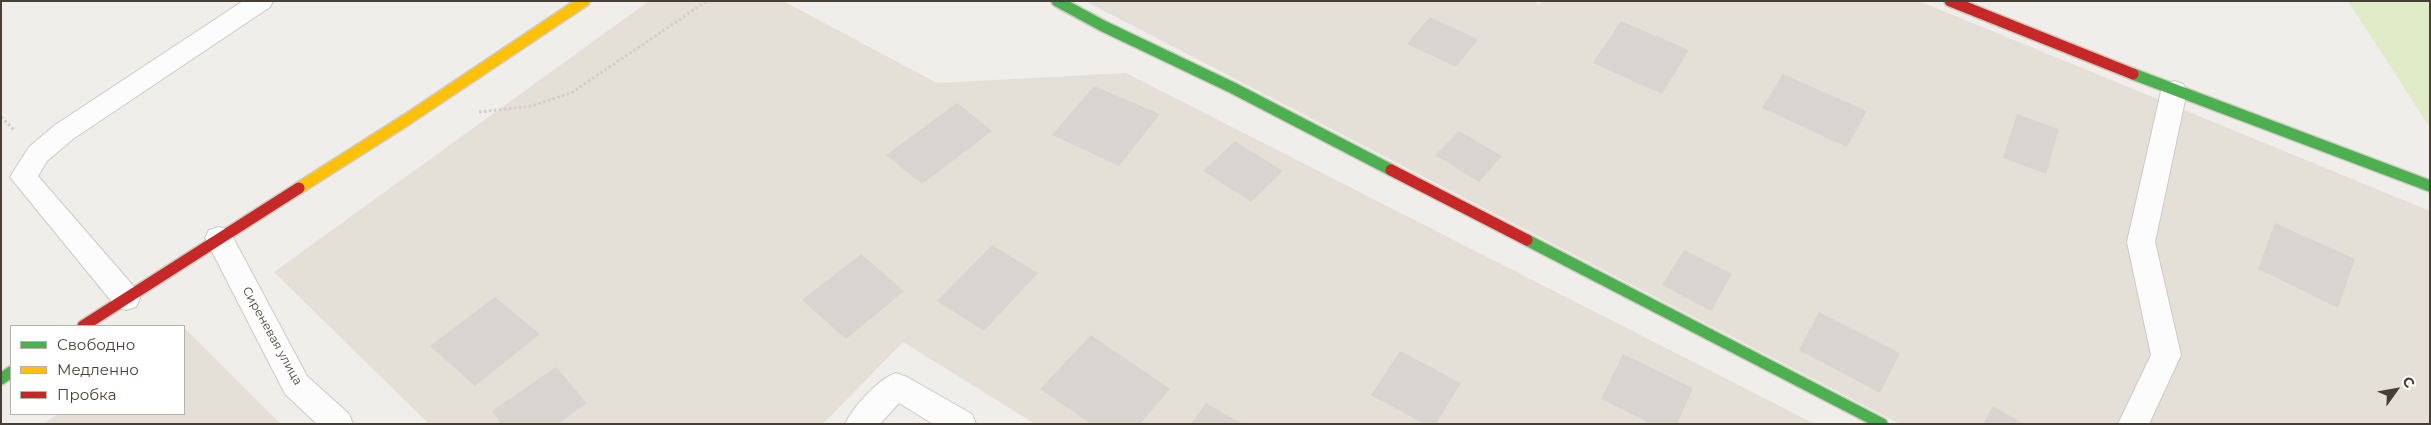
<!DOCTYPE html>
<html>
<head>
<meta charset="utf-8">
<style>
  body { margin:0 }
  #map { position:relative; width:2431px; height:425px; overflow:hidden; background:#f0eeea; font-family:Montserrat,sans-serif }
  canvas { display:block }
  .frame { position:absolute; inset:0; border:2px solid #473f35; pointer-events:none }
  .legend { position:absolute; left:10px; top:325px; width:175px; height:90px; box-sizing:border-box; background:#fff; border:1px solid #b5b2ae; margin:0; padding:6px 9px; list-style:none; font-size:15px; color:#473f35 }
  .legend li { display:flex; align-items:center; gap:10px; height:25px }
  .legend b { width:25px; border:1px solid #b5b2ae }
  .north { position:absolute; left:2371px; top:365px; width:50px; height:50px; -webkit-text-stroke:4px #fff; paint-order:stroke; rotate:58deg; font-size:14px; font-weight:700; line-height:20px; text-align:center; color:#473f35 }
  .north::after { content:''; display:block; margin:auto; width:18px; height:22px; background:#473f35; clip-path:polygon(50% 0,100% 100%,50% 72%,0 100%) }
</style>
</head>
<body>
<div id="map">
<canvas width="2431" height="425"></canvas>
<div class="frame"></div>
<ul class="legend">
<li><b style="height:6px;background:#4caf50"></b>Свободно</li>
<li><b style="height:6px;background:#ffc107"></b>Медленно</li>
<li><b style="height:6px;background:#c62828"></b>Пробка</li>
</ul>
<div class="north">С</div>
</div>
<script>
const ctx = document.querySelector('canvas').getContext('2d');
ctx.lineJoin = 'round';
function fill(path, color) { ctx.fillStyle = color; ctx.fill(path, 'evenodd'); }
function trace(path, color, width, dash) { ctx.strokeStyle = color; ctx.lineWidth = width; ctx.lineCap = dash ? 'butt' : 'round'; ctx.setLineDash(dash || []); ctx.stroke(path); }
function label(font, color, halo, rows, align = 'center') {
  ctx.font = font + ' Montserrat,sans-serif'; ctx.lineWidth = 5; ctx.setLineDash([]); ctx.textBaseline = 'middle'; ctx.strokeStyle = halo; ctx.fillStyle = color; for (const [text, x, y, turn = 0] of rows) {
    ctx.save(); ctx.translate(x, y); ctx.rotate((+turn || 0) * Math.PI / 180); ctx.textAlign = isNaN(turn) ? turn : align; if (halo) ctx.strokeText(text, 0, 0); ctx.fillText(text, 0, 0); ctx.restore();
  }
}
const residential = new Path2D(`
  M649,1H783L937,83L1126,73L1815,424H1035L903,342L823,424H429L274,272Z
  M1085,1H1532L1539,4L1543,1H1919L2430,211V424H1900Z
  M186,329L281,424H43L58,414H184V330Z`);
const green = new Path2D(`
  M2348,1H2430V128Z`);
const building = new Path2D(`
  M1430,17L1478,39L1456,67L1407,44Z
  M1621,21L1689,50L1662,94L1593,63Z
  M1783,74L1867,111L1847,147L1762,108Z
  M1094,86L1160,114L1119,166L1052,135Z
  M957,103L992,131L922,184L886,155Z
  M2017,114L2059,129L2046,174L2003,158Z
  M1459,131L1502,156L1479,182L1435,155Z
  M1235,141L1283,171L1251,202L1203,171Z
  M2275,223L2355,259L2338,308L2258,269Z
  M992,245L1038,273L984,331L937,301Z
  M1684,250L1732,274L1711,311L1662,285Z
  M861,254L904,291L846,339L802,300Z
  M495,297L540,334L475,386L430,346Z
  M1819,312L1900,353L1880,393L1799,350Z
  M1091,335L1170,389L1140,424H1091L1040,389Z
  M1400,351L1461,383L1436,424H1424L1371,395Z
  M1623,354L1693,388L1677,424H1651L1601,399Z
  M556,367L587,403L558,424H502L492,411Z
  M1206,403L1243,424H1191Z
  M1993,406L2024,424H1983Z`);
const path = new Path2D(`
  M479,112L532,106L571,93L707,1
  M1,117L15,131`);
const street = new Path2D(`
  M243,1H273L270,7L73,139L47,161L38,176L136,289L140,298L136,307L126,310L116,307L10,177L29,147L55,125Z
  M2174,81L2183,84L2187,91L2155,242L2181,355L2149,424H2118L2151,355L2127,242L2161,91L2165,84Z
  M219,227L229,230L307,376L349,414L353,424H317L285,394L205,238L209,230Z
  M896,373L907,377L972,414L976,424H933L899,403L880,424H845C853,407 878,379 896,373Z`);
const fast = new Path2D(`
  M1057,1L1103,26L1233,88L1391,170
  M2133,74L2430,186
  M1527,240L1882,424
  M1,379L11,372`);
const slow = new Path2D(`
  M299,188L406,120L584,1`);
const jam = new Path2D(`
  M1950,1L2133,74
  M1391,170L1527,240
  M83,326L299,188`);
const streetNames = [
  ["Сиреневая улица",272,336,61]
];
fill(residential, '#e5e0d7');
fill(green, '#e0ecc8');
fill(building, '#d8d5d1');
trace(street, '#cdcac6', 2);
trace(fast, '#d0cbc1', 14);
trace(slow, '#d0cbc1', 14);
trace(jam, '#d0cbc1', 14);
trace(path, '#d1ceca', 3, [2.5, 2.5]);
fill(street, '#fdfcfc');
trace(fast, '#4caf50', 11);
trace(slow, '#ffc107', 11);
trace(jam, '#c62828', 11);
label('12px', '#473f35', '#fff', streetNames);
</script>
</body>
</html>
